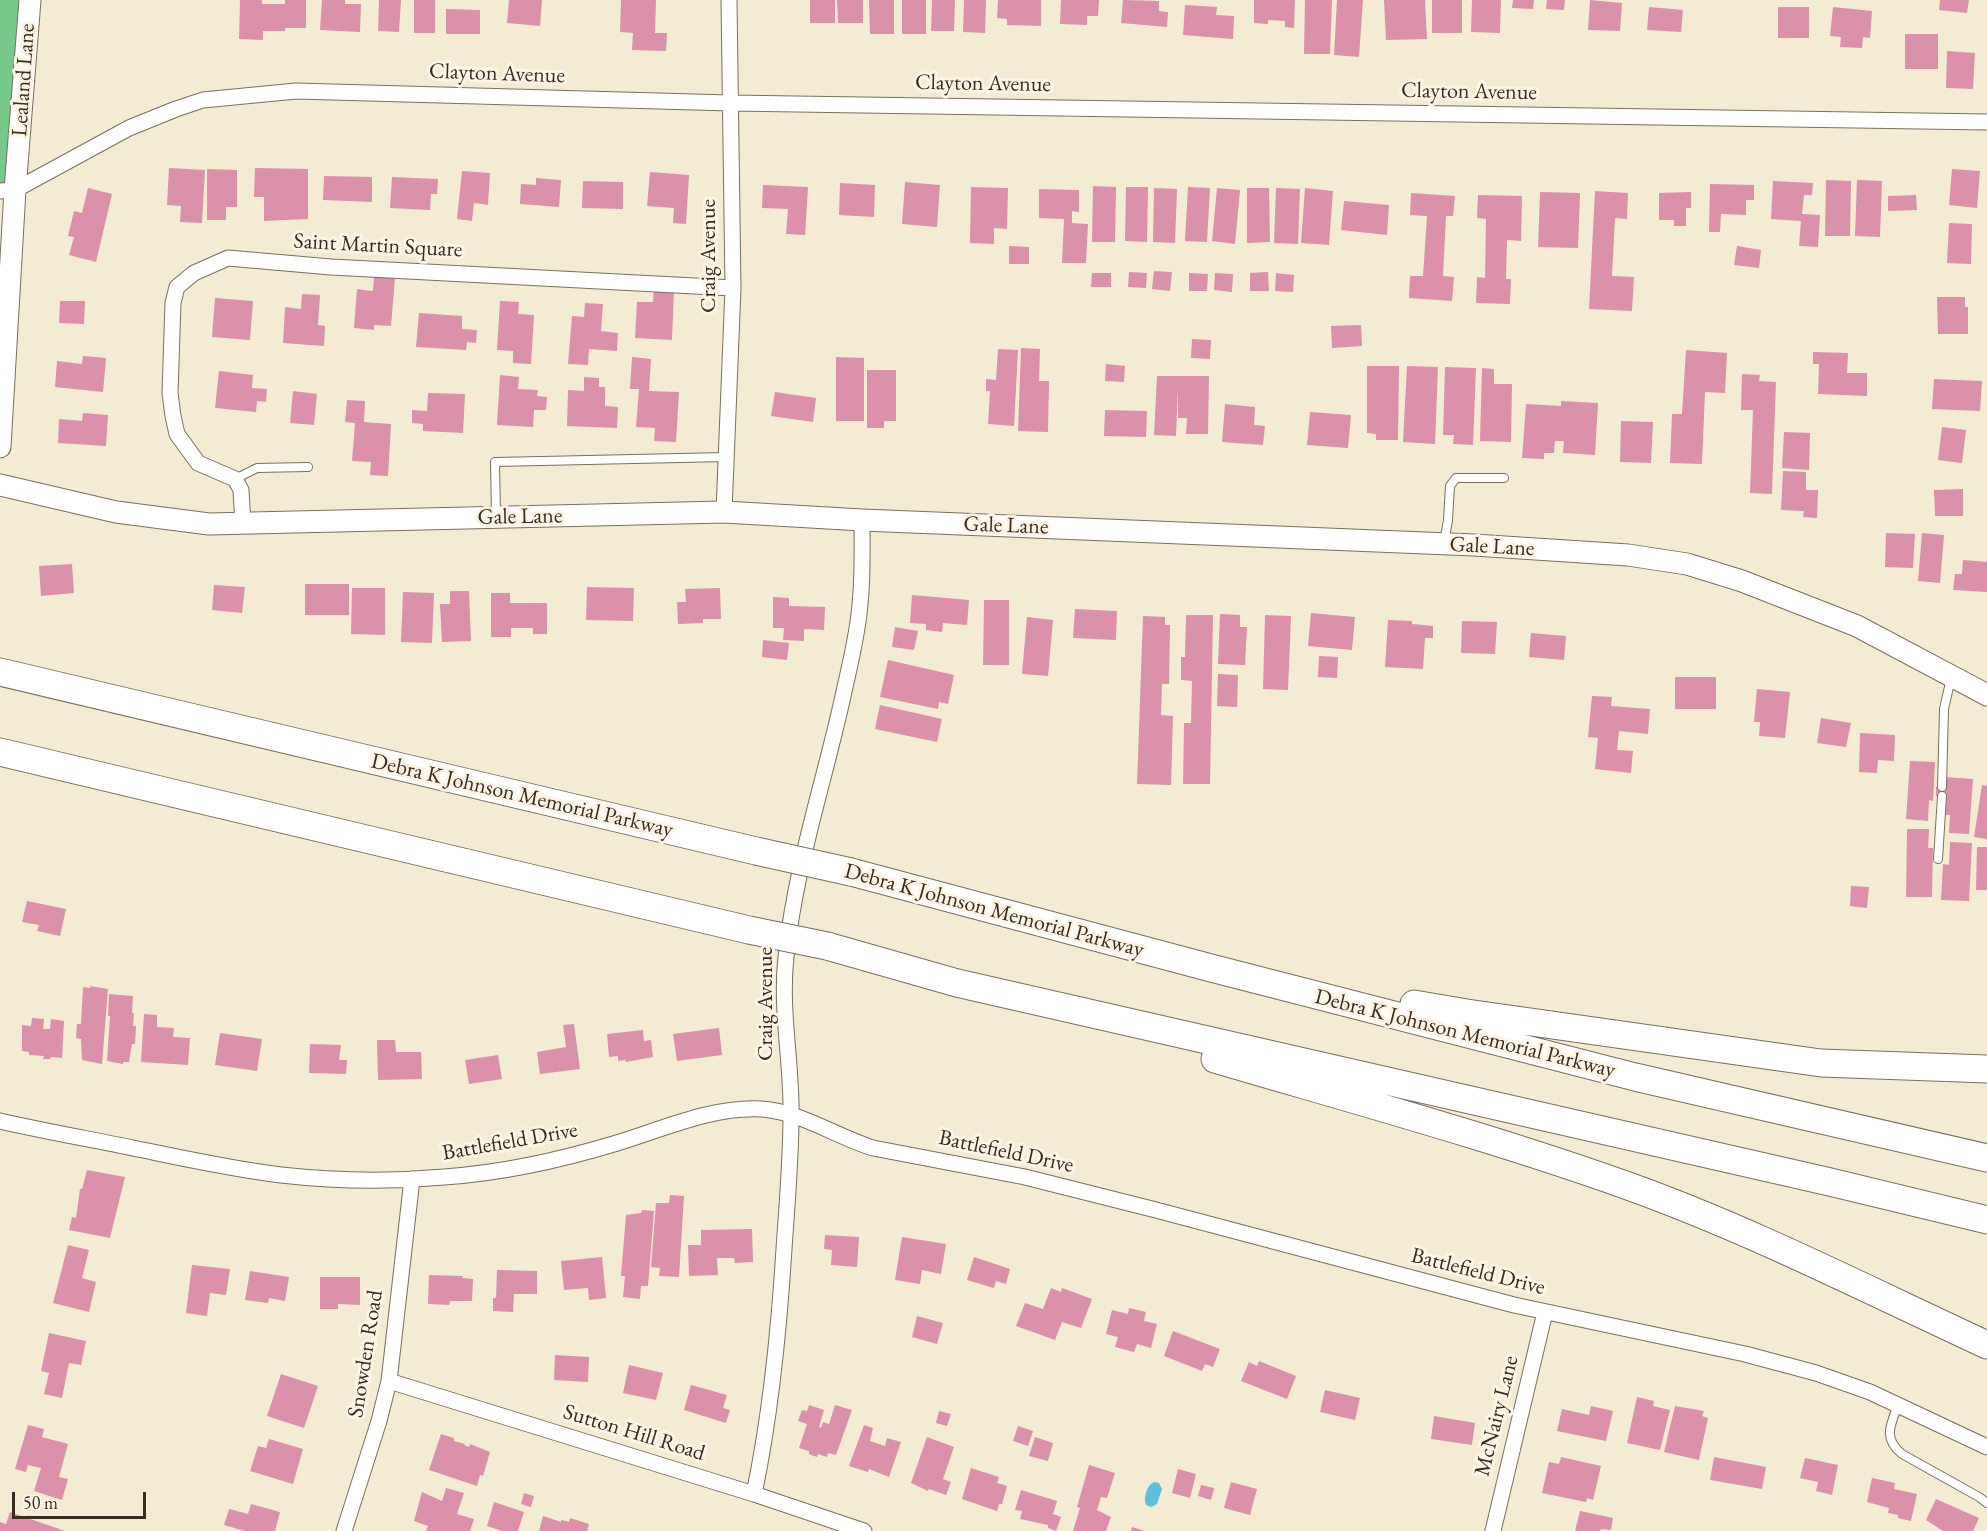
<!DOCTYPE html>
<html>
<head>
<meta charset="utf-8">
<style>
  body { margin:0 }
  #map { position:relative; width:1987px; height:1531px; overflow:hidden; background:#f3ecd3; font-family:"EB Garamond",serif }
  canvas { display:block }
  .scale { position:absolute; left:12px; top:1492px; width:134px; height:27px; box-sizing:border-box; border:3px solid #3b2a1e; border-top:0; padding-left:8px; font-size:18px; line-height:21px; white-space:nowrap; color:#3b2a1e; -webkit-text-stroke:4px #fcf5e5; paint-order:stroke }
</style>
</head>
<body>
<div id="map">
<canvas width="1987" height="1531"></canvas>
<div class="scale">50 m</div>
</div>
<script>
const ctx = document.querySelector('canvas').getContext('2d');
ctx.lineJoin = 'round';
function fill(path, color) { ctx.fillStyle = color; ctx.fill(path, 'evenodd'); }
function trace(path, color, width, dash) { ctx.strokeStyle = color; ctx.lineWidth = width; ctx.lineCap = dash ? 'butt' : 'round'; ctx.setLineDash(dash || []); ctx.stroke(path); }
function label(font, color, halo, rows, align = 'center') {
  ctx.font = font + ' "EB Garamond",serif'; ctx.lineWidth = 6; ctx.setLineDash([]); ctx.textBaseline = 'middle'; ctx.strokeStyle = halo; ctx.fillStyle = color; for (const [text, x, y, turn = 0] of rows) {
    ctx.save(); ctx.translate(x, y); ctx.rotate((+turn || 0) * Math.PI / 180); ctx.textAlign = isNaN(turn) ? turn : align; if (halo) ctx.strokeText(text, 0, 0); ctx.fillText(text, 0, 0); ctx.restore();
  }
}
const green = new Path2D(`
  M0,0H22L10,191L0,188Z`);
const water = new Path2D(`
  M1154,1482L1159,1483L1162,1489L1157,1504L1151,1507L1146,1505C1143,1497 1147,1485 1154,1482Z`);
const building = new Path2D(`
  M240,0H262V4H285V0H306V28H285V31H263V40L239,39Z
  M322,0H345V4H361L360,32L320,30Z
  M379,0H401L399,32L378,31Z
  M414,0H435V33H414Z
  M509,0H542L540,26L507,23Z
  M621,0H656L655,33H667L666,51L632,50L633,33L620,32Z
  M810,0H835V23H810Z
  M837,0H863V23H838Z
  M869,0H894V34H870Z
  M902,0H926V34H902Z
  M932,0H955L954,31H931Z
  M964,0H986L985,33L963,32Z
  M998,0H1041V26L1007,25V19L997,18Z
  M1061,0H1099L1098,16H1087V25L1060,24Z
  M1123,0L1159,1V11L1168,12L1167,27L1121,23Z
  M1254,0H1295L1294,28L1285,27V21L1268,20V24L1254,23Z
  M1305,0H1332L1330,54H1304Z
  M1337,0H1363L1359,57L1334,55Z
  M1384,0H1425L1427,39L1386,40Z
  M1432,0H1462V33H1432Z
  M1472,0H1501L1500,33L1471,32Z
  M1513,0H1534L1533,9L1512,8Z
  M1547,0H1565L1564,10L1546,9Z
  M1590,0L1622,3L1620,31L1588,30Z
  M1940,0H1969L1967,13L1939,10Z
  M1185,5L1217,7L1216,15L1234,16L1233,39L1183,35Z
  M1649,7L1683,10L1681,32L1647,30Z
  M1778,7H1809V38H1778Z
  M1833,7L1872,11L1870,38L1863,37L1862,48L1840,47L1841,37L1830,36Z
  M446,9L480,10V34H446Z
  M1905,34H1938V69H1905Z
  M1947,51L1975,53L1973,89L1946,88Z
  M169,168L205,170L202,223L180,222L181,206L167,205Z
  M255,168L308,169V219L264,221V197H254Z
  M207,169L237,170V207H226V220H207Z
  M1952,169L1980,171L1977,208L1949,205Z
  M462,171L490,173L488,205L474,203L472,221L457,219Z
  M650,172L689,175L686,224L673,223L674,208L647,206Z
  M324,176L372,177V202L323,200Z
  M392,177L438,179L437,194H431L430,210L390,208Z
  M536,178L561,180L559,207L520,204L521,184L536,185Z
  M1826,180L1851,181L1850,236H1825Z
  M1857,180L1882,181L1880,237L1855,236Z
  M583,181L623,182V209L582,208Z
  M1773,181L1813,183L1812,195H1804L1802,214L1820,215L1818,247L1799,246L1801,221L1771,219Z
  M905,182L940,185L937,227L902,224Z
  M840,183L875,185L874,217L839,215Z
  M1710,184L1754,185V200H1746V215L1721,214L1720,232H1709Z
  M763,185L808,187L805,235L786,234L788,209L762,208Z
  M1093,186L1116,187L1115,242H1092Z
  M971,187L1008,188L1007,229L994,228V244L970,243Z
  M1126,187H1148L1147,242L1125,241Z
  M1188,187L1210,188L1207,242L1185,241Z
  M88,188L112,194L96,262L69,255L74,237L68,236L74,211L82,213Z
  M1154,188L1177,189L1175,243L1153,242Z
  M1217,188L1240,190L1235,244L1212,241Z
  M1247,188H1269L1270,242L1247,243Z
  M1276,188L1300,189L1298,244L1274,243Z
  M1305,188L1333,191L1329,245L1301,243Z
  M1039,189L1079,190V212L1072,211V223L1088,224L1086,263H1062L1064,219L1039,218Z
  M1595,191L1628,193L1627,219L1615,218L1612,276L1634,277L1632,311L1589,309Z
  M1540,192L1580,193L1578,248L1538,247Z
  M1691,192V208H1686V226H1674V220H1659V193Z
  M1411,193L1455,196L1453,216H1446L1443,276L1454,277L1452,301L1409,298L1410,276H1423L1427,216L1410,215Z
  M1478,195L1522,196L1521,241L1507,240L1506,279H1511L1510,304L1476,303L1477,277L1485,278L1486,219L1477,218Z
  M1916,195L1917,210L1888,211V196Z
  M1344,201L1389,205L1387,235L1341,230Z
  M1949,223L1972,224L1971,264L1947,263Z
  M1009,246L1029,247V264H1009Z
  M1737,246L1761,250L1759,268L1734,265Z
  M1154,271L1172,272L1170,291L1152,289Z
  M1129,272L1147,273L1146,288L1128,287Z
  M1268,272L1269,291H1250V273Z
  M1092,273H1111V287H1091Z
  M1189,273L1208,274L1207,291H1189Z
  M1215,273L1233,274L1232,292L1214,290Z
  M1276,273L1294,275L1293,292L1275,291Z
  M374,276L395,278L391,326L374,325V330L354,328L357,289L373,291Z
  M654,288L674,289L672,340L635,338L637,302H653Z
  M302,294L320,295L318,325L325,326L324,346L283,343L285,307L301,309Z
  M1937,297H1965V307H1968V334H1938Z
  M215,298L253,301L250,340L212,337Z
  M60,301H85L84,324L59,323Z
  M500,301L519,302L518,314L534,315L531,364L513,363V351L497,350Z
  M585,303L603,304L601,331L618,333L617,351L589,349L588,365L568,364L572,316L584,317Z
  M419,313L462,316V329L477,330L476,343L467,342L466,350L416,347Z
  M1361,325L1362,346L1332,348L1331,326Z
  M1192,339L1211,340L1210,359L1191,358Z
  M1021,348L1040,349L1039,381H1049L1048,432L1018,431Z
  M998,349L1018,350L1014,426L988,424L990,391H986V379L996,380Z
  M1686,350L1727,353L1725,393L1705,392L1702,464L1670,463L1672,414H1682Z
  M1813,352L1848,353L1847,373H1867V396L1818,394L1819,364H1813Z
  M83,356L106,358L103,392L55,387L57,361L82,364Z
  M632,357L651,359L649,391L679,392L676,442L654,441L655,428L636,427L639,389H630Z
  M836,357L864,358V421H836Z
  M1106,364L1125,366L1124,382L1105,381Z
  M1367,366H1399L1398,440H1376V434L1367,433Z
  M1407,366L1438,367L1435,444L1403,442Z
  M1445,367L1476,368L1473,445L1453,444L1454,435H1443Z
  M1482,368L1494,369V384H1512L1511,442L1480,441Z
  M867,370H896V421H884V428H867Z
  M219,371L253,375L252,388L267,389L266,402L257,401L256,412L215,408Z
  M1742,374L1760,375L1759,381L1776,382L1772,494L1750,493L1753,410H1741Z
  M500,375L519,377L518,389L538,390L537,396L547,397L546,410H534L533,427L497,425Z
  M1157,376H1209L1208,434H1186L1187,418H1178V388L1176,436L1154,435Z
  M584,377L599,378V387H605V406L618,407L617,428L567,426L568,390L584,391Z
  M1934,379L1982,381L1980,411L1932,409Z
  M293,391L317,394L314,425L290,423Z
  M775,392L816,398L813,422L771,416Z
  M428,393L465,394L463,433L423,431V424L412,423V410L427,411Z
  M347,400L365,401L364,422L391,424L388,476L370,475L371,462L352,461L355,423L345,422Z
  M1561,401L1598,403L1595,455L1563,453L1564,441H1555L1554,453H1544V459L1522,458L1526,404L1561,406Z
  M1225,404L1255,407L1254,425L1265,426L1263,445L1222,442Z
  M1105,410L1147,411L1146,437L1104,436Z
  M1310,412L1351,415L1348,448L1307,445Z
  M83,413L108,415L106,446L58,443L59,419L82,421Z
  M1621,421L1653,422L1651,463L1620,462Z
  M1942,427L1966,430L1962,463L1938,460Z
  M1784,432L1810,433L1809,470L1782,468Z
  M1783,471L1806,472V490H1818L1817,518L1803,517L1804,511L1781,510Z
  M1963,489V516H1935L1934,490Z
  M1886,533L1915,534L1913,568L1885,567Z
  M1922,533L1944,535L1940,583L1918,581Z
  M1963,560L1987,562V592L1953,590L1955,574H1962Z
  M72,564L74,593L41,596L39,566Z
  M305,584H349V615H305Z
  M214,585L245,587L242,613L212,610Z
  M587,587L634,588L633,621L586,620Z
  M352,588H385V635L351,634Z
  M720,588L721,619H703V623L678,624L677,602H686L685,589Z
  M450,591H469L471,641L442,642L440,604H450Z
  M403,592L434,593L432,643L401,642Z
  M491,593H510V603H547V634H533V628H511V637H491Z
  M912,595L969,600L967,625L943,623L942,632L926,630V624L910,623Z
  M773,597L789,598V606L825,607L824,630L804,629V641L783,640L784,628H773Z
  M984,600H1009V665H983Z
  M1075,609L1117,611L1116,640L1073,638Z
  M1311,613L1355,617L1352,650L1308,646Z
  M1220,614L1240,615V627H1247L1245,665L1218,664Z
  M1186,615H1213L1210,784H1183L1184,723H1191L1192,681L1181,680V657H1185Z
  M1265,615L1291,616L1288,690L1263,689Z
  M1143,616L1165,617V625H1170L1169,684H1162L1161,715L1173,716L1171,785L1137,784Z
  M1027,617L1053,620L1048,676L1022,674Z
  M1388,620L1412,621V624L1433,626V638H1425L1423,669L1385,667Z
  M1462,621L1497,622L1495,654L1461,653Z
  M895,627L918,631L914,650L892,647Z
  M1531,633L1566,636L1564,660L1529,657Z
  M763,640L789,643L787,660L762,657Z
  M1319,656L1338,657L1337,678L1318,677Z
  M888,660L954,675L948,704L939,702L938,709L880,697Z
  M1218,674L1238,675L1237,707L1217,706Z
  M1675,677H1716V709H1675Z
  M1757,689L1790,692L1785,738L1759,736L1760,722H1754Z
  M1592,696L1612,697L1611,706L1650,709L1648,734L1619,731L1617,750L1633,751L1631,773L1595,769L1598,738L1588,737Z
  M880,705L942,719L937,742L875,729Z
  M1821,718L1851,723L1846,747L1817,743Z
  M1860,733L1895,735L1894,761L1878,760L1877,773L1859,772Z
  M1910,761L1935,762L1933,801L1929,800L1928,821L1906,819Z
  M1945,777L1973,779L1969,834L1949,833L1950,815H1945L1946,797L1936,796V787L1944,788Z
  M1982,785L1987,786V839L1974,837Z
  M1907,829H1929L1928,848H1933L1932,897H1906Z
  M1950,842L1972,843L1969,901L1941,900L1943,864L1949,865Z
  M1977,847H1987V890H1976Z
  M1851,886L1869,887L1867,908L1850,906Z
  M27,901L66,909L60,936L37,931L39,925L22,922Z
  M90,986L108,989L102,1064L82,1060L81,1039L76,1038L77,1024H81L83,987L90,988Z
  M109,994L133,996L132,1013H134L133,1026H136L135,1044H132L129,1062H123V1064L107,1061L110,1016H108Z
  M144,1014L157,1015V1027L174,1028L173,1037L190,1038L188,1065L141,1062Z
  M32,1018L44,1019L43,1029H50L51,1019L64,1021L62,1058L51,1057L50,1059H43L44,1056L29,1055V1052L22,1051V1025L31,1026Z
  M574,1024L580,1069L540,1074L537,1052L566,1047L563,1025Z
  M719,1028L722,1055L677,1061L673,1034Z
  M643,1030L644,1041L651,1040L653,1057L626,1062L625,1060L618,1061V1056L609,1057L607,1034Z
  M220,1033L262,1039L257,1071L215,1065Z
  M377,1040H395L396,1052H421L422,1079L378,1080Z
  M310,1044L341,1045L339,1060H347L346,1074L309,1073Z
  M498,1055L502,1079L469,1084L465,1060Z
  M87,1170L125,1177L110,1238L69,1230L72,1217L76,1218L80,1189H82Z
  M670,1195L684,1196L679,1277L659,1276L660,1268L651,1267L656,1203H669Z
  M642,1210L654,1211L648,1286H641L640,1299L623,1297L625,1276H621L626,1215L641,1213Z
  M752,1229L753,1262L735,1263L734,1258H717L718,1275L689,1276L688,1245H701V1230Z
  M825,1235L859,1237L857,1267L831,1265L832,1250L824,1249Z
  M902,1237L946,1244L941,1274L922,1270L920,1284L895,1280Z
  M68,1245L89,1250L82,1278L96,1282L89,1312L53,1303Z
  M602,1257L606,1298L589,1300L588,1288L564,1290L561,1261Z
  M974,1257L1010,1269L1006,1284L996,1281L994,1288L967,1280Z
  M192,1265L230,1269L226,1295L210,1293L207,1316L186,1313Z
  M497,1270L537,1271V1294H514L513,1312L493,1311V1298H496Z
  M250,1271L289,1277L285,1301L269,1298L268,1303L245,1300Z
  M429,1275L463,1276L462,1278L473,1279L472,1301H450L449,1305L428,1304Z
  M320,1277H360V1305L338,1304V1309H320Z
  M1051,1288L1061,1292L1062,1288L1092,1299L1081,1328L1062,1322L1055,1340L1016,1326L1025,1303L1043,1309Z
  M1129,1308L1146,1312L1144,1321L1157,1324L1151,1348L1137,1344L1134,1352L1115,1347L1118,1337L1106,1334L1112,1310L1128,1314Z
  M917,1316L943,1323L937,1344L912,1337Z
  M1173,1331L1220,1349L1213,1367L1205,1364L1202,1371L1164,1356Z
  M49,1333L86,1341L81,1365L69,1363L62,1398L44,1394L49,1373L41,1371Z
  M555,1355L589,1357L588,1382L554,1380Z
  M1259,1361L1296,1376L1287,1399L1241,1381L1249,1362L1257,1366Z
  M629,1365L663,1373L656,1400L623,1393Z
  M281,1374L318,1386L304,1428L267,1416Z
  M691,1385L727,1395L723,1408L730,1410L726,1423L684,1410Z
  M1325,1390L1360,1398L1355,1420L1320,1412Z
  M1637,1397L1654,1401L1653,1406L1670,1410L1660,1450L1627,1443Z
  M809,1405L824,1410L819,1427L821,1428L823,1422L829,1424L835,1405L852,1410L836,1455L828,1453L827,1457L818,1454L817,1457L809,1454V1451L799,1448L807,1424L798,1421L802,1410L807,1411Z
  M1591,1406L1613,1411L1606,1441L1557,1431L1562,1409L1589,1415Z
  M1675,1406L1704,1411L1702,1416L1708,1418L1699,1460L1664,1452Z
  M939,1411L951,1414L947,1426L936,1423Z
  M1434,1416L1475,1423L1472,1445L1431,1439Z
  M28,1425L44,1429L42,1437L68,1444L59,1477L68,1479L62,1500L34,1491L41,1468L28,1465L26,1472L15,1469Z
  M864,1425L873,1428L870,1441L885,1446L887,1438L901,1442L889,1477L869,1469L868,1472L849,1466Z
  M1018,1426L1033,1431L1028,1446L1013,1441Z
  M441,1434L454,1438V1441L465,1444L464,1445L469,1447L470,1444L490,1452L483,1476L480,1475L477,1486L429,1470Z
  M927,1437L954,1447L943,1479L951,1482L946,1495L929,1489L928,1491L911,1483Z
  M1035,1437L1053,1443L1048,1461L1029,1456Z
  M269,1439L303,1449L293,1484L250,1471L258,1446L266,1448Z
  M1561,1457L1601,1466L1593,1500L1587,1498L1586,1502L1542,1493L1549,1462L1559,1464Z
  M1714,1457L1766,1467L1762,1489L1710,1480Z
  M1805,1458L1838,1465L1832,1495L1816,1491L1818,1482L1800,1478Z
  M1089,1465L1115,1473L1107,1498L1101,1497L1097,1510L1111,1517L1106,1531H1073L1080,1508L1077,1507Z
  M971,1468L999,1477L997,1483L1007,1486L1002,1504H999L997,1511L962,1499Z
  M1178,1469L1196,1474L1190,1498L1172,1493Z
  M1872,1478L1895,1483L1894,1489L1917,1494L1911,1521L1898,1518V1515L1888,1513L1889,1508L1867,1502Z
  M1231,1482L1257,1489L1250,1515L1224,1508Z
  M1201,1485L1214,1488L1211,1500L1198,1496Z
  M446,1488L464,1493L457,1514L474,1519L470,1531H426L428,1526L414,1521L422,1492L442,1501Z
  M1021,1490L1057,1501L1053,1514L1061,1517L1056,1531L1048,1528V1525L1020,1519L1022,1511L1015,1510Z
  M524,1493L534,1496L531,1507L521,1504Z
  M1936,1499L1979,1518L1973,1531H1943L1926,1520Z
  M494,1502L524,1512L518,1531H502L487,1526Z
  M251,1504L280,1512L275,1531H245L224,1525L229,1509L248,1514Z
  M1580,1511L1613,1518L1611,1530L1601,1529L1600,1531H1575Z
  M10,1512L65,1531H0V1522L6,1524Z
  M543,1516L561,1522V1520L569,1522L570,1518L589,1524L587,1531H539Z
  M1132,1527L1145,1531H1131Z`);
const lane = new Path2D(`
  M235,479L257,468L308,467
  M496,515L495,462L726,457
  M1444,543L1448,520L1450,486L1456,478H1504
  M1942,787L1944,709L1951,678
  M1938,859L1942,796
  M1898,1405C1890,1426 1883,1438 1902,1454L1979,1497L1987,1503`);
const street = new Path2D(`
  M0,191L15,190L129,128L176,109L203,100L296,91L730,103L1987,122
  M724,512L733,288L729,0
  M243,524L241,490L235,479L198,463L177,434L173,416L170,393L173,303L177,287L194,273L228,258L331,267L733,288
  M0,1121C44,1131 89,1139 133,1148C182,1158 231,1169 281,1175C335,1181 389,1182 444,1177C502,1173 561,1160 617,1143C663,1129 713,1106 762,1109C801,1112 835,1136 873,1148L1025,1177L1156,1210L1514,1305L1745,1354L1816,1373L1870,1392L1987,1447
  M389,1381L754,1494L864,1531
  M754,1494C771,1413 779,1331 784,1249C787,1204 791,1160 791,1115C792,1063 780,1010 786,957C795,866 826,777 845,687C851,660 858,632 860,604C863,576 862,548 862,520
  M344,1531L379,1421L389,1381L412,1179
  M1493,1531L1545,1312`);
const secondary = new Path2D(`
  M0,447L15,190L30,0
  M0,485L116,512L209,524L724,512L862,520L1474,545L1628,555L1687,564L1742,581L1857,626L1987,695`);
const highway = new Path2D(`
  M0,672L756,851
  M0,752L749,930
  M851,872L1211,968L1635,1077L1987,1158
  M827,946L957,983L1830,1182L1987,1220
  M1414,1004L1467,1013L1821,1063L1987,1069
  M1215,1059C1354,1100 1494,1138 1631,1187C1753,1231 1870,1291 1987,1345`);
const highwayBridge = new Path2D(`
  M756,851L851,872
  M749,930L827,946`);
const streetNames = [
  ["Clayton Avenue",497,74,2],
  ["Lealand Lane",24,80,-86],
  ["Clayton Avenue",983,84,1],
  ["Clayton Avenue",1469,92,1],
  ["Saint Martin Square",378,246,3],
  ["Craig Avenue",709,256,-90],
  ["Gale Lane",520,517,-1],
  ["Gale Lane",1006,526,2],
  ["Gale Lane",1492,547,3],
  ["Debra K Johnson Memorial Parkway",522,796,13],
  ["Debra K Johnson Memorial Parkway",994,911,15],
  ["Craig Avenue",766,1004,-90],
  ["Debra K Johnson Memorial Parkway",1465,1034,14],
  ["Battlefield Drive",510,1142,-10],
  ["Battlefield Drive",1006,1152,12],
  ["Battlefield Drive",1478,1272,14],
  ["Snowden Road",366,1354,-81],
  ["McNairy Lane",1497,1416,-76],
  ["Sutton Hill Road",634,1433,17]
];
fill(green, '#77c889');
fill(water, '#5cbfdb');
fill(building, '#da91a9');
trace(lane, '#7b6e5d', 10);
trace(street, '#7b6e5d', 17);
trace(secondary, '#7b6e5d', 23);
trace(highway, '#7b6e5d', 29);
trace(lane, '#fff', 8);
trace(street, '#fff', 15);
trace(secondary, '#fff', 21);
trace(highway, '#fff', 27);
trace(highwayBridge, '#7b6e5d', 29, []);
trace(highwayBridge, '#fff', 27);
label('22px', '#3b2a1e', '#fcf5e5', streetNames);
</script>
</body>
</html>
